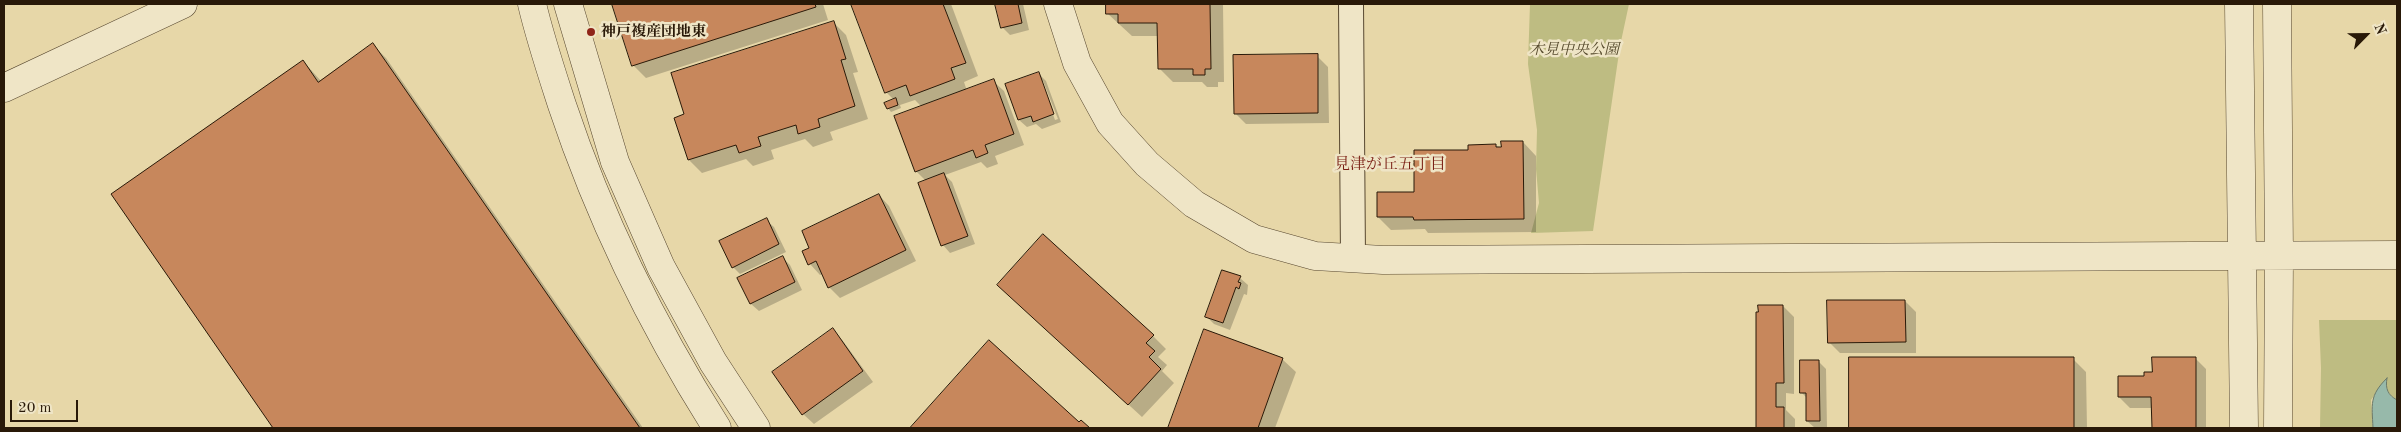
<!DOCTYPE html>
<html>
<head>
<meta charset="utf-8">
<style>
  body { margin:0 }
  #map { position:relative; width:2401px; height:432px; overflow:hidden; background:#e7d7a8; font-family:"Old Standard TT",serif }
  canvas { display:block }
  .frame { position:absolute; inset:0; border:5px solid #291908; pointer-events:none }
  .north { position:absolute; left:2341px; top:10px; width:50px; height:50px; -webkit-text-stroke:4px #efe5c6; paint-order:stroke; rotate:67deg; font-size:14px; font-weight:700; line-height:20px; text-align:center; color:#291908 }
  .north::after { content:''; display:block; margin:auto; width:18px; height:22px; background:#291908; clip-path:polygon(50% 0,100% 100%,50% 72%,0 100%) }
  .scale { position:absolute; left:10px; top:400px; width:68px; height:22px; box-sizing:border-box; border:2px solid #291908; border-top:0; padding-left:6px; font-size:15px; line-height:18px; white-space:nowrap; color:#291908; -webkit-text-stroke:4px #efe5c6; paint-order:stroke }
</style>
</head>
<body>
<div id="map">
<canvas width="2401" height="432"></canvas>
<div class="frame"></div>
<div class="north">N</div>
<div class="scale">20 m</div>
</div>
<script>
const ctx = document.querySelector('canvas').getContext('2d');
ctx.lineJoin = 'round';
function fill(path, color) { ctx.fillStyle = color; ctx.fill(path, 'evenodd'); }
function trace(path, color, width, dash) { ctx.strokeStyle = color; ctx.lineWidth = width; ctx.lineCap = dash ? 'butt' : 'round'; ctx.setLineDash(dash || []); ctx.stroke(path); }
function label(font, color, halo, rows, align = 'center') {
  ctx.font = font + ' "Old Standard TT","Noto Serif JP",serif'; ctx.lineWidth = 5; ctx.setLineDash([]); ctx.textBaseline = 'middle'; ctx.strokeStyle = halo; ctx.fillStyle = color; for (const [text, x, y, turn = 0] of rows) {
    ctx.save(); ctx.translate(x, y); ctx.rotate((+turn || 0) * Math.PI / 180); ctx.textAlign = isNaN(turn) ? turn : align; if (halo) ctx.strokeText(text, 0, 0); ctx.fillText(text, 0, 0); ctx.restore();
  }
}
const green = new Path2D(`
  M1530,4H1629L1620,46L1593,231L1531,233L1539,203L1536,169L1537,130L1528,64Z
  M2319,320H2397V400C2389,395 2385,389 2386,379L2371,400L2373,428H2320L2321,368Z`);
const water = new Path2D(`
  M2387,378C2385,389 2388,395 2397,400V428H2373C2372,404 2369,396 2387,378Z`);
const shadow = new Path2D(`
  M613,4H823L828,20L646,78L633,65Z
  M853,4H951L978,76L964,82L967,91L993,81L1004,91L1024,145L995,156L998,164L987,168L981,162L945,175L952,182L975,244L950,253L943,245L919,184L926,181L916,171L922,107L915,100L900,105L901,108L891,112L888,108L894,100L886,92Z
  M997,4H1023L1029,30L1010,35L1002,27Z
  M1107,4H1223L1224,82H1218V87H1207L1202,82H1173L1160,69L1159,36H1132L1107,13Z
  M833,22L846,35L858,72L853,73L868,119L830,132L833,140L813,147L805,139L771,150L774,159L753,166L746,159L702,173L689,160L686,115Z
  M373,45L386,58L643,428H275L112,194L303,61L321,81Z
  M1317,56L1328,67L1329,123L1246,124L1235,113Z
  M1038,73L1046,81L1061,122L1042,129L1036,124L1027,127L1019,120ZM1041,81H1043L1058,119L1055,120Z
  M1523,142L1536,156V232L1428,233L1425,229L1391,230L1378,217L1415,193L1469,151L1496,146L1503,148Z
  M879,195L889,206L916,261L840,298L829,287L823,274L820,275L810,264L811,248Z
  M766,220L774,227L786,252L740,274L733,267Z
  M782,257L790,265L802,290L759,311L751,304L739,279Z
  M1240,278L1248,285L1247,295L1244,294L1230,330L1214,324L1206,316Z
  M1012,298L1153,336L1166,349L1158,357L1167,365L1162,371L1174,383L1142,417Z
  M1905,301L1916,312V353H1840L1829,342Z
  M1783,306L1794,317V394L1786,393V410L1795,419V428H1757V313Z
  M833,330L843,341L873,382L814,424L803,414Z
  M1205,330L1282,359L1296,372L1275,428H1169Z
  M990,342L1079,424L1081,422L1088,428H911Z
  M1850,358L2073,359L2086,372L2087,428H1850Z
  M2195,358L2206,369V428H2153V408H2130L2119,397L2145,377Z
  M1818,361L1826,369L1827,428H1815L1807,421V398L1802,393Z`);
const building = new Path2D(`
  M612,4H815L816,7L632,66Z
  M851,4H943L966,63L951,68L955,79L910,96L906,85L885,93Z
  M995,4H1018L1022,23L1001,28Z
  M1106,4H1210L1211,69H1205V75H1193V69H1158L1157,23H1118V14H1106Z
  M834,21L846,59L841,60L855,106L818,119L820,127L798,134L796,125L758,137L761,146L739,153L736,145L688,160L674,118L684,114L671,73Z
  M373,43L640,428H273L111,194L303,60L318,82Z
  M1318,54V113L1234,114L1233,55Z
  M1039,72L1054,114L1033,122L1031,116L1018,120L1005,84Z
  M994,79L1014,134L985,145L988,153L976,158L973,150L915,172L894,116Z
  M896,98L898,105L887,109L884,103Z
  M1501,141H1523L1524,219L1414,220L1413,217H1377V192H1414V150H1468V145L1496,144V147H1501Z
  M944,173L968,236L941,246L918,183Z
  M879,194L906,250L828,288L816,261L808,265L802,251L809,248L802,231Z
  M767,218L779,244L732,268L719,241Z
  M1043,234L1154,335L1146,343L1155,351L1149,357L1161,369L1128,405L997,285Z
  M783,256L795,282L750,304L737,278Z
  M1222,270L1241,276L1238,282L1241,283L1239,289L1236,287L1223,323L1205,317Z
  M1827,300H1905L1906,342L1828,343Z
  M1758,305H1783L1784,383H1776V407H1784V428H1756V312H1758Z
  M833,328L863,371L802,415L772,372Z
  M1204,329L1283,358L1258,428H1168Z
  M989,340L1079,422L1081,420L1090,428H910Z
  M1849,357H2074V428H1849Z
  M2152,357H2196V428H2152L2151,397H2118V376H2144V372H2152Z
  M1800,360H1819L1820,421H1806V393H1800Z`);
const minor = new Path2D(`
  M1351,4L1353,258`);
const tertiary = new Path2D(`
  M532,4C540,38 551,71 562,105C600,219 653,327 717,428
  M568,4L615,162L661,267L713,362L756,428
  M1058,4L1077,63L1110,123L1147,164L1194,204L1254,239L1315,256L1383,260L2397,255
  M2239,4L2244,428
  M2277,4L2279,256L2278,428
  M4,88L183,4`);
const markers = [
  [591,32,5,"#8f2418"]
];
const poiNames = [
  ["神戸複産団地東",601,32]
];
const parkNames = [
  ["木見中央公園",1574,50]
];
const neighbourhoodNames = [
  ["見津が丘五丁目",1390,165]
];
fill(green, '#bebc82');
fill(water, '#97b9aa');
trace(water, '#6b7969', 1);
fill(shadow, '#0003');
fill(building, '#c7875c');
trace(building, '#291908', 1);
trace(minor, '#584830', 26);
trace(tertiary, '#584830', 29);
trace(minor, '#efe5c6', 24);
trace(tertiary, '#efe5c6', 28);
for (const [x, y, r, color] of markers) { const dot = new Path2D(); dot.arc(x, y, r, 0, 2 * Math.PI); ctx.fillStyle = color; ctx.fill(dot); trace(dot, '#efe5c6', 2); }
label('bold 15px', '#291908', '#efe5c6', poiNames, 'left');
label('italic 15px', '#564a2d', '#efe5c6', parkNames);
label('16px', '#7a1f14', '#efe5c6', neighbourhoodNames);
</script>
</body>
</html>
